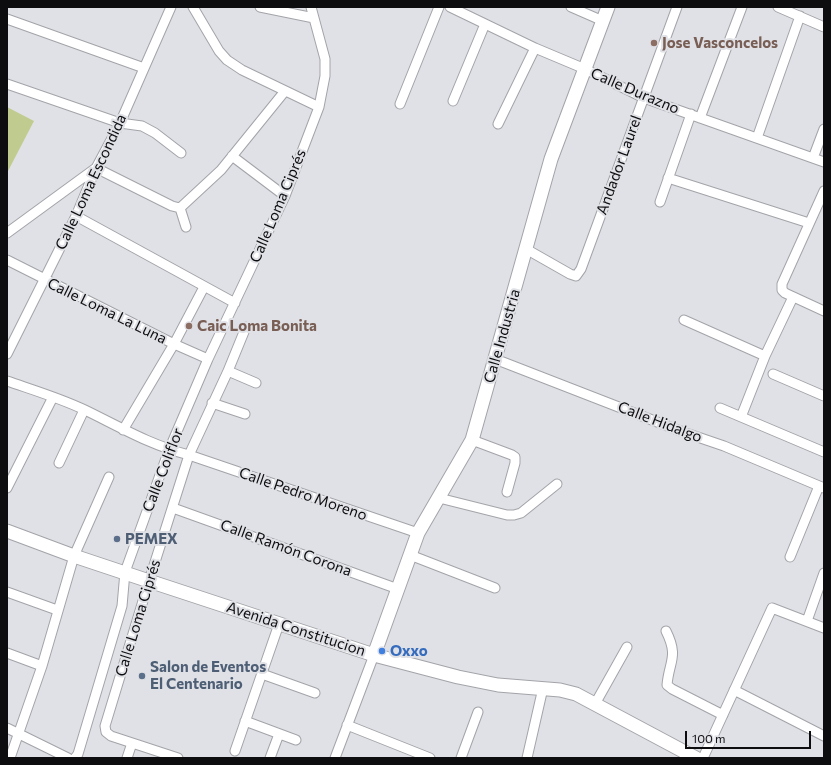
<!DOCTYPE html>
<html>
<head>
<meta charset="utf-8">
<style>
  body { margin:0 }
  #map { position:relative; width:831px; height:765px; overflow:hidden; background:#e0e1e6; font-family:Commissioner,sans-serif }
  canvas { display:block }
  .frame { position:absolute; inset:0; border:8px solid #0d0d0f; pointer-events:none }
  .scale { position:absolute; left:685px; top:731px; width:126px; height:18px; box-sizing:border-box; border:2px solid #0d0d0f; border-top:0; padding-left:5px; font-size:12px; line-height:14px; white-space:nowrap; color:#0d0d0f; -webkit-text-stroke:3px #e0e1e6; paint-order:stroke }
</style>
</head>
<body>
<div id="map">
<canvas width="831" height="765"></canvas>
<div class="frame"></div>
<div class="scale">100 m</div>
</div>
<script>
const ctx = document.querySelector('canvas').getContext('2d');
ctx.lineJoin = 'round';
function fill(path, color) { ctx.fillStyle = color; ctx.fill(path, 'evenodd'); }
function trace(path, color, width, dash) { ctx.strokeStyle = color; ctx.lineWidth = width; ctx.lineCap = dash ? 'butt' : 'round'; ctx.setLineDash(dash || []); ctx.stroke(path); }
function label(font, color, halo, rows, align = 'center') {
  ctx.font = font + ' Commissioner,sans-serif'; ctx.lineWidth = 4; ctx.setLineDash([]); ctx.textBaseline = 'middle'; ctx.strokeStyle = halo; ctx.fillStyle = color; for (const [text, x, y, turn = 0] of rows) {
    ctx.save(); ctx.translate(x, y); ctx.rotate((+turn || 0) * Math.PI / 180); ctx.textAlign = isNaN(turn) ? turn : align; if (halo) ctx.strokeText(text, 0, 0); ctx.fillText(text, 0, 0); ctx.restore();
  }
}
const green = new Path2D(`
  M7,107L34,121L7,173Z`);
const street = new Path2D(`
  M193,7L219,51L227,60L242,70L319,107
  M260,7L314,18
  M450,7L535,48L585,69L644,98L824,162
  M571,7L603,21
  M778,7L824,27
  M7,19L144,68
  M7,84L120,123L142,126L155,133L181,153
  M453,101L485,24
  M400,104L439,7
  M700,118L742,7
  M498,124L535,48
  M757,138L800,16
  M232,156L285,196
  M813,158L824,129
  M668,178L809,223
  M824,191L782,284V290L785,293L824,311
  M660,202L691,114
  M180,208L221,170L285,91
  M180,208L186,227
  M76,216L235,303
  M7,233L96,168L172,206L180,208
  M526,249L570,274L576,276L581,269L677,7
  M7,260L174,344L208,359
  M684,320L765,356
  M7,354L76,216L96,168L120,123L171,7
  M495,359L683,432L724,446L824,488
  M228,371L256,383
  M773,374L824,396
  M7,381C33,390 60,398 85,410C120,427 150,445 189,455L418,533
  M212,403L245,414
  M720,408L824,452
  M741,417L765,356L793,297
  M123,430L174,344L204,287
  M472,440L512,455L515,457V463L507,492
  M59,463L84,410
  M7,488L53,397
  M439,498L507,515H514L521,513L557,484
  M173,508L398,589
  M410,555L495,588
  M790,557L819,486
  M7,592L57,610
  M807,621L824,573
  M666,631C679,657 669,661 667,685L672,689L723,715
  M7,653L42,666
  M262,674L315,693
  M734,690L824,736
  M595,704L627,647
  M245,721L296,740
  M347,725L430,758
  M7,728L68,758
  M235,751L279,624
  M10,758L42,666L74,556L109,477
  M75,758L78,754L122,606L125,572L169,450L208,359L285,196L319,107L325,76V59L311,7
  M127,758L132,743
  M178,758L111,736L106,732L105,726L149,581L189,455L228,371L246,327
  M270,758L279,734
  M335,758L374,655
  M461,758L478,712
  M527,758L543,688
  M703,758L772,608L824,628`);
const secondary = new Path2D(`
  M7,531L74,556L149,581L374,655L458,677L498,685L560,690L576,694L696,758
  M374,655L418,533L472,440L551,159L608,7`);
const markers = [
  [654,43,4,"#8d6e63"],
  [189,326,4,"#8d6e63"],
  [117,539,4,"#5c6f8a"],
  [382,651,4,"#3f7fe0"],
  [142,676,4,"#5c6f8a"]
];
const educationNames = [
  ["Jose Vasconcelos",662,43],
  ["Caic Loma Bonita",197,326]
];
const streetNames = [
  ["Calle Durazno",635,91,23],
  ["Andador Laurel",619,165,-70],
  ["Calle Loma Escondida",91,182,-65],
  ["Calle Loma Ciprés",278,206,-67],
  ["Calle Loma La Luna",107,311,26],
  ["Calle Industria",502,336,-74],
  ["Calle Hidalgo",660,422,21],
  ["Calle Coliflor",163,470,-69],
  ["Calle Pedro Moreno",303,494,19],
  ["Calle Ramón Corona",286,548,20],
  ["Calle Loma Ciprés",138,618,-73],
  ["Avenida Constitucion",296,629,18]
];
const serviceNames = [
  ["PEMEX",125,539],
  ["Salon de Eventos",150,667],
  ["El Centenario",150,684]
];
const shopNames = [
  ["Oxxo",390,651]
];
fill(green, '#c0cc8f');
trace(street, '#a3a4a9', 11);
trace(secondary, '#a3a4a9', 15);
trace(street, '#fff', 9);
trace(secondary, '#fff', 13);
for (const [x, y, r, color] of markers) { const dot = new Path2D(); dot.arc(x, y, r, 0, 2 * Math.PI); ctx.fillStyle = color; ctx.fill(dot); trace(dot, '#e0e1e6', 1.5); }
label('bold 15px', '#785e54', '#e0e1e6', educationNames, 'left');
label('15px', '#0d0d0f', '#e0e1e6', streetNames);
label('bold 15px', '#4e5e75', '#e0e1e6', serviceNames, 'left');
label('bold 15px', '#366cbe', '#e0e1e6', shopNames, 'left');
</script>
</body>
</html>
